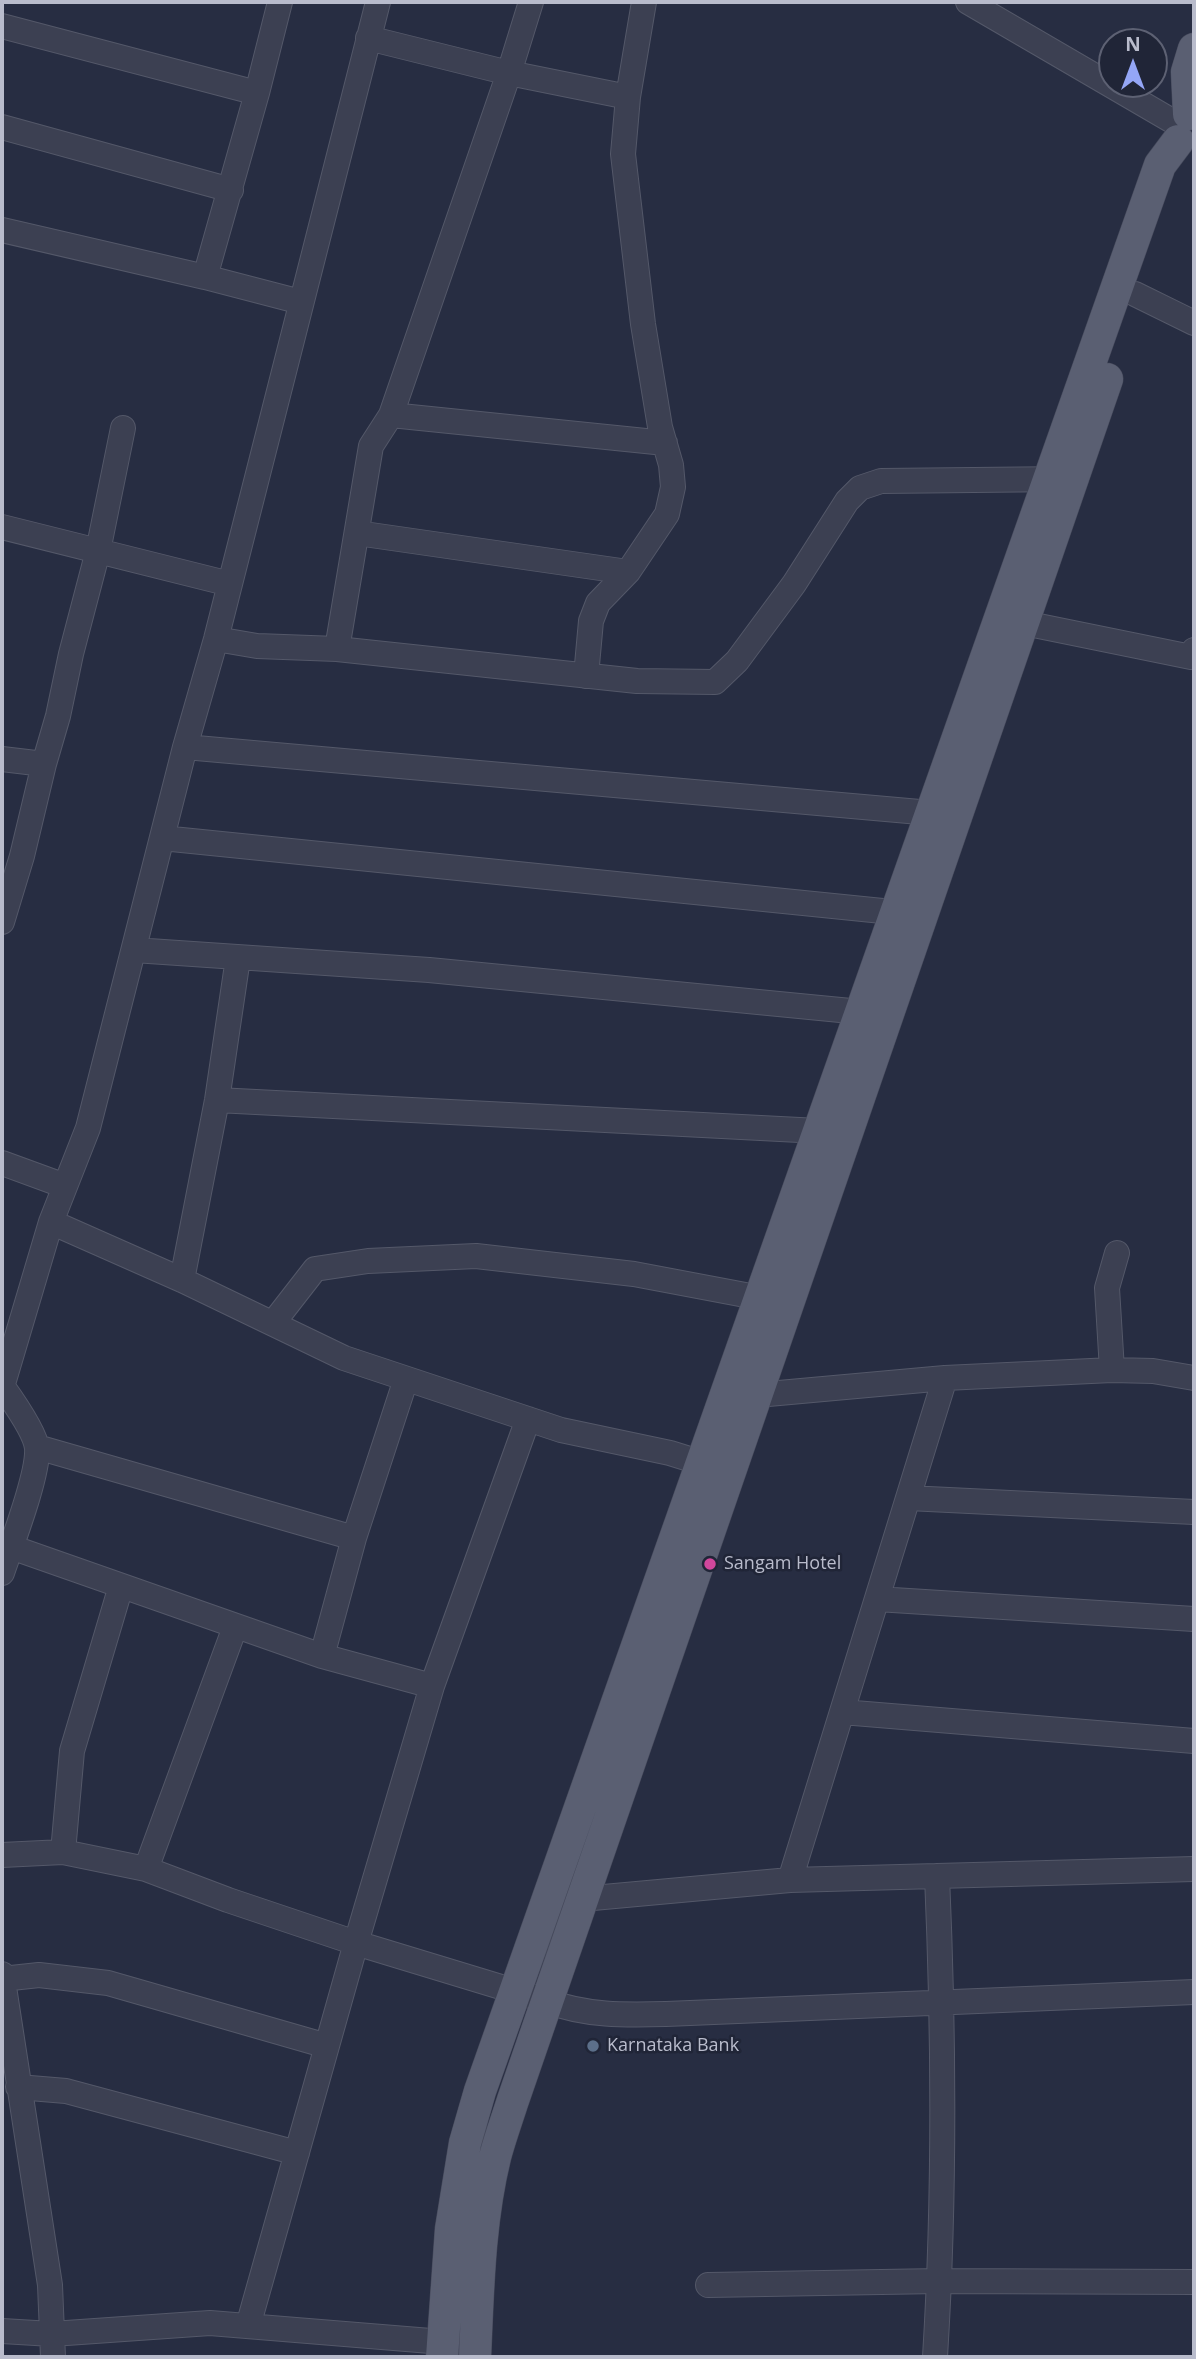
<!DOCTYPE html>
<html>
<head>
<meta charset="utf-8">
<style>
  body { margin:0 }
  #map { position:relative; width:1196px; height:2359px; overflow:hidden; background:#272d42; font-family:"Open Sans",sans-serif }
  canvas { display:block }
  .frame { position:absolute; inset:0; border:4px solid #b9bccc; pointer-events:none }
  .north { position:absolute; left:1098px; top:28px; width:70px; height:70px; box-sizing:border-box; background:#202537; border:2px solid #5d6173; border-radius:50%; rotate:0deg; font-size:19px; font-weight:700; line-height:28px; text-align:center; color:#b9bccc }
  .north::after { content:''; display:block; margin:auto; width:24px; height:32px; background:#94a6f6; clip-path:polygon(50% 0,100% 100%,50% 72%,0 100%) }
</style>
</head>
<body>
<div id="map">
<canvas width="1196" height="2359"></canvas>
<div class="frame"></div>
<div class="north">N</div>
</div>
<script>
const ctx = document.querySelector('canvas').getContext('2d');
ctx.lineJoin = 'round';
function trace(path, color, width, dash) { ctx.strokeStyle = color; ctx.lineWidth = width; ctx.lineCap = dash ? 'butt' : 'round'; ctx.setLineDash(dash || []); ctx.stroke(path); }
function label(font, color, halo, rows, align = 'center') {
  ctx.font = font + ' "Open Sans",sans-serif'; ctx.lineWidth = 5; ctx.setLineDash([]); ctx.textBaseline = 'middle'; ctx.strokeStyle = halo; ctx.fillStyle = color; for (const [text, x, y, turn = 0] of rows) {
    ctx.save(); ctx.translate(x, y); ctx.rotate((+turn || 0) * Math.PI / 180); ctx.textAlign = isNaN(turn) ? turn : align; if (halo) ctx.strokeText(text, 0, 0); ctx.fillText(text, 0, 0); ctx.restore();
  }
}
const minor = new Path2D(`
  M968,2L1179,125
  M2,26L257,93L205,277
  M368,38L509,73L628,97
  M257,93L280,2
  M2,127L231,190
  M2,230L205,277L301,302
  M1135,294L1194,323
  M391,415L665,443
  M2,527L230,584
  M357,533L628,572
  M1024,623L1191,657L1194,650
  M216,639L257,646L337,649L637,681L715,682L737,661L794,584L847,501L860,488L881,481L1066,479
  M337,649L371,446L391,415L509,73L531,2
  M586,676L591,621L598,603L628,572L667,514L673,487L671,465L660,427L643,324L623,154L628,97L644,2
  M185,747L931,813
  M2,759L44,764
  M162,838L912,914
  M2,922L22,856L44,764L58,716L71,654L98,551L123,428
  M134,950L429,970L861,1012
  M217,1100L819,1131
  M2,1163L65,1186
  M51,1222L182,1280L344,1358L561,1430L670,1453L718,1468
  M182,1280L217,1100L238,958
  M273,1323L315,1269L368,1261L476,1256L634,1274L777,1301
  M1112,1370L1107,1288L1117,1253
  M2,1387L51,1222L88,1128L185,747L216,639L378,2
  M757,1395L945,1378L1112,1370L1153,1371L1194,1378
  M37,1447L354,1538
  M908,1498L1194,1512
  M2,1547H11L322,1656L432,1686
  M2,1573C11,1546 39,1474 37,1448C35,1432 13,1401 3,1387
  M877,1599L1194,1619
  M322,1656L354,1538L406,1379
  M842,1712L1194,1741
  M63,1852L72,1751L121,1586
  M2,1855L63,1852L146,1869L228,1900L356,1943L547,2001C586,2016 625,2015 666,2014L1194,1992
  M146,1869L235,1627
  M790,1880L945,1378
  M582,1899L790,1880L1194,1869
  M2,1974L50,2285L53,2357
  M2,1979L39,1975L108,1983L327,2046
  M18,2087L66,2091L297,2153
  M708,2285L939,2281L1194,2282
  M248,2326L356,1943L432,1686L528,1419
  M2,2331L52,2334L210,2323L443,2342
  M935,2357C945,2197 944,2036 937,1876`);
const major = new Path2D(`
  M1189,114L1187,72L1194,49
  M442,2357L451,2229L465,2143L480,2091L1160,165L1178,141
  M475,2357C478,2291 479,2222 495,2157C500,2138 507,2119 513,2100L1107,379`);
const markers = [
  [710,1564,7,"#d1479c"],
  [593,2046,7,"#5c6f8a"]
];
const poiNames = [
  ["Sangam Hotel",724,1564],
  ["Karnataka Bank",607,2046]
];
trace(minor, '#545869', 26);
trace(major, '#45495b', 33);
trace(minor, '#3c4052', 24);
trace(major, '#5a5f72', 32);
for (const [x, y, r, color] of markers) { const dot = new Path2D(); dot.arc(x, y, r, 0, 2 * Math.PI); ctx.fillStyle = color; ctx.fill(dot); trace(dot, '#202537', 2.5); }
label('18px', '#b9bccc', '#202537', poiNames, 'left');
</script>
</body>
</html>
